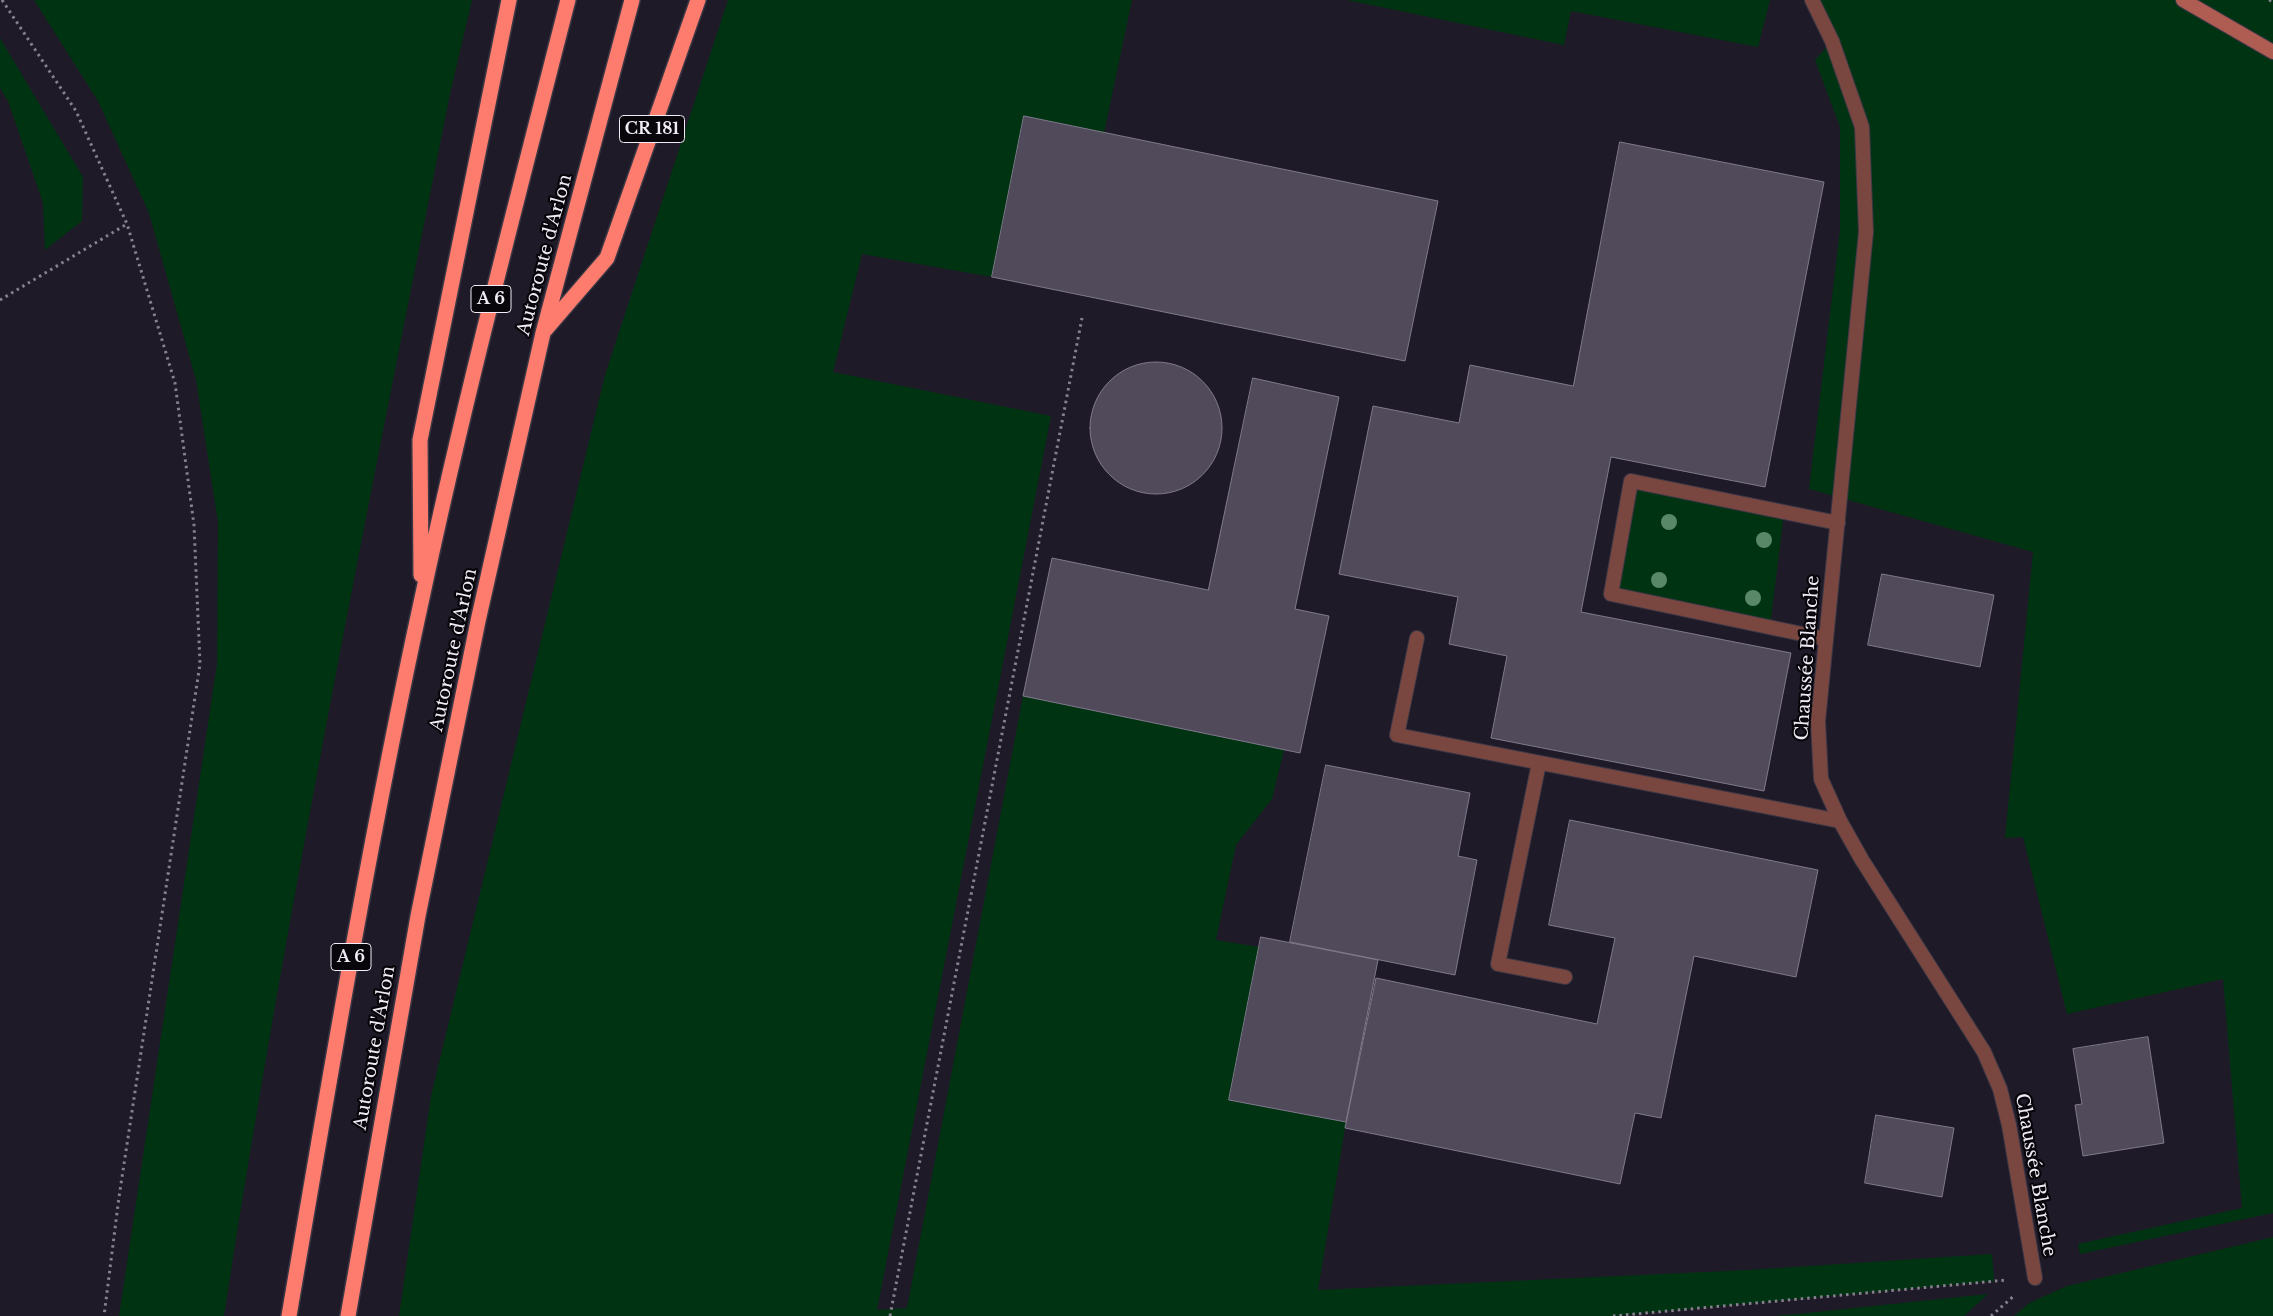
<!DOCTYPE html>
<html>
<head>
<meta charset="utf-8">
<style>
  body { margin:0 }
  canvas { display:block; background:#1f1a28 }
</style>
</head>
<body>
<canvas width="2273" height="1316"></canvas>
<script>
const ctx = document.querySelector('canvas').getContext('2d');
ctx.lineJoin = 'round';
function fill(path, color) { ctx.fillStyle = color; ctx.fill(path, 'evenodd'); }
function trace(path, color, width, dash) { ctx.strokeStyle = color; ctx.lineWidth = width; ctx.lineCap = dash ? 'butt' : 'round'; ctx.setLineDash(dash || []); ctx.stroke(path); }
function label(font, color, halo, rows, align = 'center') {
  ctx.font = font + ' "Libre Baskerville",serif'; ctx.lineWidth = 4.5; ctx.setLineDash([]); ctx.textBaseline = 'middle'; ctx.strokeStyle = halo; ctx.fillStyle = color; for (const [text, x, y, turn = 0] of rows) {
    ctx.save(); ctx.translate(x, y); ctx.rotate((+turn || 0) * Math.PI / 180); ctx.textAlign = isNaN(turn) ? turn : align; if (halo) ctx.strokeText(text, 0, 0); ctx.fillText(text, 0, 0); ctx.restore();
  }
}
const green = new Path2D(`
  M34,0H472L450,94C369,500 287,907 224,1316H119L217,664L218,522L196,380L149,213L98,101Z
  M728,0H1132L1104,133L992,277L862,254L833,372L1051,416L877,1310L907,1308L1023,696L1284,750L1272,799L1236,845L1216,940L1259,947L1229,1100L1346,1122L1318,1290L1748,1270L1992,1254L1994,1281L1613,1316H399L431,1096L605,375Z
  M1347,0H1770L1758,47L1571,11L1564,45Z
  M1812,0H2273V1213L2080,1254L2078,1244L2242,1208L2223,979L2067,1014L2023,837L2005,838L2033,552L1809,489L1840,230V127L1815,60L1832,41Z
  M0,38L83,177L82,221L45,250L43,203L8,101L0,88Z
  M1631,481L1784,513L1770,627L1611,594Z
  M2273,1237V1316H2014L2029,1303L2067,1286Z
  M1988,1294L1964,1316H1774L1797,1314Z`);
const building = new Path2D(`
  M1024,116L1438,201L1405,361L992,277Z
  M1620,142L1824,182L1765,487L1611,457L1581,612L1791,653L1764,791L1491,738L1507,656L1449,644L1458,597L1339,574L1373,406L1459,423L1470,365L1573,386Z
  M1090 428a66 66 0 1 1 132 0a66 66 0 1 1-132 0Z
  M1253,378L1339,397L1295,609L1329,616L1300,753L1023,696L1052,558L1208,590Z
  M1882,574L1994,595L1980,667L1868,645Z
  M1326,765L1470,793L1458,856L1477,860L1455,975L1290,942Z
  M1570,820L1818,870L1796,977L1694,956L1661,1118L1635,1113L1620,1184L1345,1128L1376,978L1597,1024L1615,938L1549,925Z
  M1261,937L1378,960L1346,1122L1229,1100Z
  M2148,1037L2164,1143L2083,1156L2075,1105L2082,1104L2073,1049Z
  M1876,1115L1954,1128L1942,1197L1865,1183Z`);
const path = new Path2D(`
  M2,0L76,111L127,224L175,383L194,525L200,664L119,1197L104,1316
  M2269,0L2273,2
  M0,300L127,224
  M890,1316L1082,318
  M1613,1316L2007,1280
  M1991,1316L2015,1295`);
const service = new Path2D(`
  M1417,638L1397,735L1840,821
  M1539,763L1498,964L1565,977`);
const minor = new Path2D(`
  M1812,0L1832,41L1862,127L1866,232L1818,721L1821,779L1840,821L1862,860L1984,1052L2000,1089L2009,1125L2035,1278
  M1826,639L1611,594L1631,481L1838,523`);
const secondary = new Path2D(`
  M2183,0L2273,52`);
const motorway = new Path2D(`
  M545,330L607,258L698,0
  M421,575L420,440L509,0
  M289,1316C330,1076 370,836 422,598C465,397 517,199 568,0
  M348,1316L418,916L478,621L543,333L632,0`);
const trees = [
  [1669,522],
  [1764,540],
  [1659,580],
  [1753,598]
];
const shields = [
  [652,129,65],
  [491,299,40],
  [351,957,40]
];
const shieldNames = [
  ["CR 181",652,129],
  ["A 6",491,299],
  ["A 6",351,957]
];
const streetNames = [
  ["Autoroute d'Arlon",545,255,-75],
  ["Autoroute d'Arlon",454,650,-78],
  ["Chaussée Blanche",1808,658,-86],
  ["Autoroute d'Arlon",375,1048,-80],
  ["Chaussée Blanche",2035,1175,80]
];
fill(green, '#031');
fill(building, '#504a5b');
trace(building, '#7f798b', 1);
trace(service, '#3c3745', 16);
trace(minor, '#3c3745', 16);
trace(secondary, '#3c3745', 16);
trace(motorway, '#3c3745', 18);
trace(path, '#85818d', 3, [2.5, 4]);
trace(service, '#7a4740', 14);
trace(minor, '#7a4740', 14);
trace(secondary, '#af5d53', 14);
trace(motorway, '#fe7c6e', 15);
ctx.fillStyle = '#598868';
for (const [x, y] of trees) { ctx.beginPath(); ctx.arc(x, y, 8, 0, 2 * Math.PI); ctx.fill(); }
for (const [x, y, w] of shields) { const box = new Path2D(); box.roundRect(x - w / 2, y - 13.5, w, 27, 4); ctx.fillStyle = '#08060b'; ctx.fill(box); trace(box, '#efecf6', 1); }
label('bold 16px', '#efecf6', null, shieldNames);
label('18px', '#efecf6', '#08060b', streetNames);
</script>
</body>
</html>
